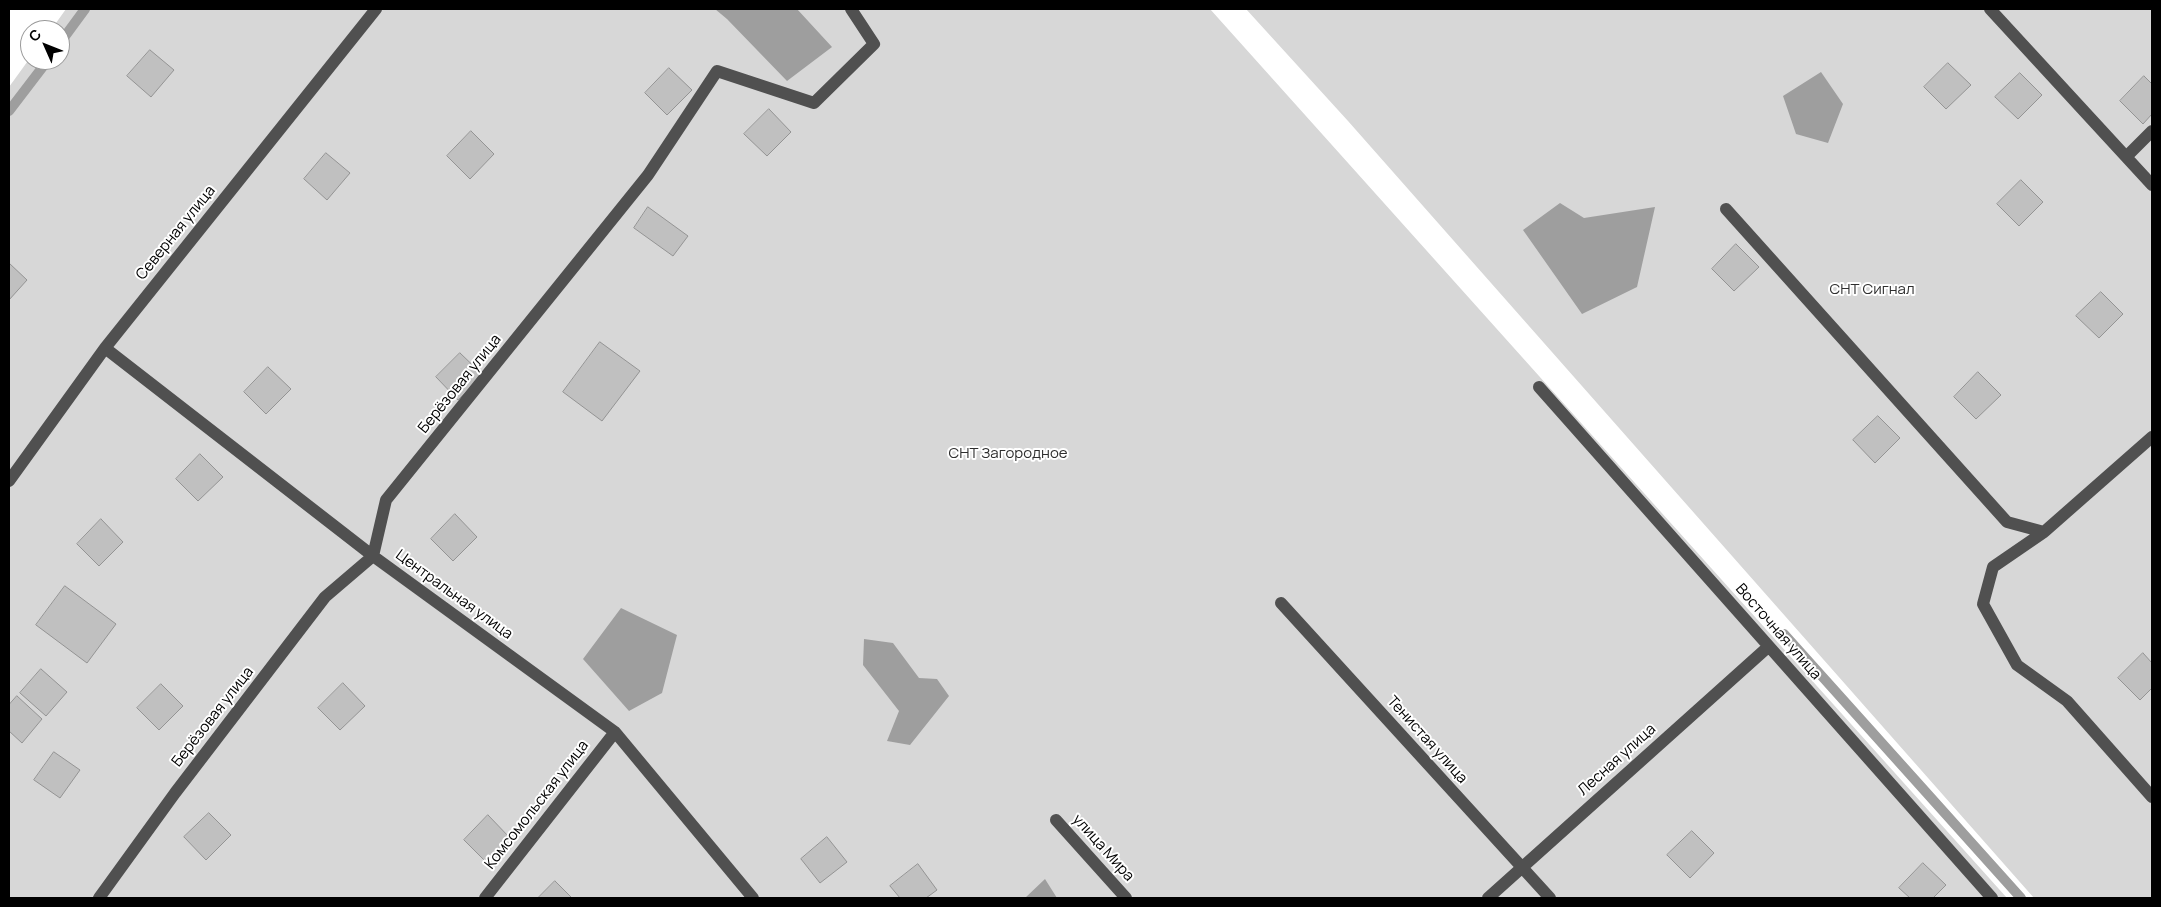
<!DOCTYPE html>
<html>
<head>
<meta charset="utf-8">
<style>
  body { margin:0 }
  #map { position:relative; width:2161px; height:907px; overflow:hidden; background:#fff; font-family:Manrope,sans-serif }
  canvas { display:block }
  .frame { position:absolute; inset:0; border:10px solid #000; pointer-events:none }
  .north { position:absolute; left:20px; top:20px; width:50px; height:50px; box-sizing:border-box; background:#fff; border:1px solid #999; border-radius:50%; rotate:314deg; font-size:14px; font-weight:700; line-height:20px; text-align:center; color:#000 }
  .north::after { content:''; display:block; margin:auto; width:18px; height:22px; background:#000; clip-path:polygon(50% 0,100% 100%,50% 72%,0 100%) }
</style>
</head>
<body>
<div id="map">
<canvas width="2161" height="907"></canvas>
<div class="frame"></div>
<div class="north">С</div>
</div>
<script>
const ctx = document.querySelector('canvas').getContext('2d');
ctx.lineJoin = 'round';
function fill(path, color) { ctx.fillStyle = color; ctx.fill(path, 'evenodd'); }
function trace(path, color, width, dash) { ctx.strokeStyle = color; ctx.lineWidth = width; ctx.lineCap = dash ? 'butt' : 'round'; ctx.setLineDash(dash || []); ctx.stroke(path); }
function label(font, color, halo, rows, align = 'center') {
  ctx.font = font + ' Manrope,sans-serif'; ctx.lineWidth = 4; ctx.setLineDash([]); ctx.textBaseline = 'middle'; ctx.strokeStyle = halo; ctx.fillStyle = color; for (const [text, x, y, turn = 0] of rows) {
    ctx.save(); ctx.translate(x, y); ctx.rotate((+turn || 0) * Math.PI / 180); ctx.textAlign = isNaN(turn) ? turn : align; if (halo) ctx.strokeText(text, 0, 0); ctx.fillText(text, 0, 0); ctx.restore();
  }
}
const green = new Path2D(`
  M66,9H1210L2007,898H9V87L30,58V60H60V30H51Z
  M1246,9H2152V898H2034L1348,121Z`);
const water = new Path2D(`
  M715,9H797L832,47L787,81L727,19Z
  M1821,72L1843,104L1828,143L1796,134L1783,96Z
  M1560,203L1584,218L1655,207L1637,287L1582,314L1523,230Z
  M621,608L677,635L662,693L629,711L583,659Z
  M864,639L893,643L919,678L937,679L949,696L910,745L887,741L899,711L863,665Z
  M1045,879L1057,898H1025Z`);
const stream = new Path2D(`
  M60,43L85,9
  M9,111L48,60
  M1784,634L2021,898`);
const building = new Path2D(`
  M150,50L174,70L151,97L127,76Z
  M1948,63L1971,85L1946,109L1924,87Z
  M669,68L692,90L667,115L645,93Z
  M2020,73L2042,95L2018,119L1995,97Z
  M2144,76L2152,84V114L2143,124L2120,101Z
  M769,109L791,132L767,156L744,134Z
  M471,131L494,154L470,179L447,156Z
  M326,153L350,173L327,200L304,179Z
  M2021,180L2043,202L2019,226L1997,204Z
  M648,207L688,236L673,256L634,228Z
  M1736,244L1759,267L1734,291L1712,269Z
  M9,263L27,280L9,300Z
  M2101,292L2123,314L2099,338L2076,316Z
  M600,342L640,371L602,421L563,392Z
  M460,353L483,375L458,400L436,377Z
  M268,367L291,389L266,414L244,392Z
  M1978,372L2001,395L1976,419L1954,397Z
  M1878,416L1900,438L1875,463L1853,440Z
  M200,454L223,477L198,501L176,479Z
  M455,514L477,537L453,561L431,539Z
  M101,519L123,542L99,566L77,544Z
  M65,586L116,624L87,663L36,625Z
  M2143,653L2152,663V688L2140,700L2118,678Z
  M41,669L67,692L46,716L20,693Z
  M343,683L365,706L340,730L318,708Z
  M161,684L183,706L159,730L137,708Z
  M17,696L42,719L22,743L9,731V705Z
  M54,752L80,770L60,798L34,780Z
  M209,813L231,835L206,860L184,837Z
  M488,815L510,838L486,862L464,840Z
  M1692,831L1714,853L1690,878L1667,855Z
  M827,837L847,862L820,883L801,859Z
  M1923,863L1946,885L1933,898H1910L1899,888Z
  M918,864L937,890L926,898H900L890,886Z
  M555,881L572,898H538Z`);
const minor = new Path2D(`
  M1990,9L2152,185
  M2127,156L2152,131
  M1726,209L2007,522L2044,532L2152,437
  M105,348L373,556L615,732L753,898
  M1539,387L1992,898
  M9,481L105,348L376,9
  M2044,532L1993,567L1983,604L2017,665L2067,701L2152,797
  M1281,603L1550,898
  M1056,820L1126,898
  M99,898L175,793L325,597L373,556L386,500L648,175L717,71L814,103L874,44L851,9
  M485,898L615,732
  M1488,898L1768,647`);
const streetNames = [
  ["Северная улица",176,233,-51],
  ["Берёзовая улица",460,384,-51],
  ["Центральная улица",454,595,36],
  ["Восточная улица",1778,632,49],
  ["Берёзовая улица",213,717,-52],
  ["Тенистая улица",1427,740,48],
  ["Лесная улица",1617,760,-42],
  ["Комсомольская улица",537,805,-52],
  ["улица Мира",1103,848,48]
];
const parkNames = [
  ["СНТ Сигнал",1872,290],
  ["СНТ Загородное",1008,454]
];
fill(green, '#d7d7d7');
fill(water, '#9e9e9e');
trace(stream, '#9e9e9e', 10);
fill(building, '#c0c0c0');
trace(building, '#949494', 1);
trace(minor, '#505050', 12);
label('15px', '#000', '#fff', streetNames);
label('15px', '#2e2e2e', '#fff', parkNames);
</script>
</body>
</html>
